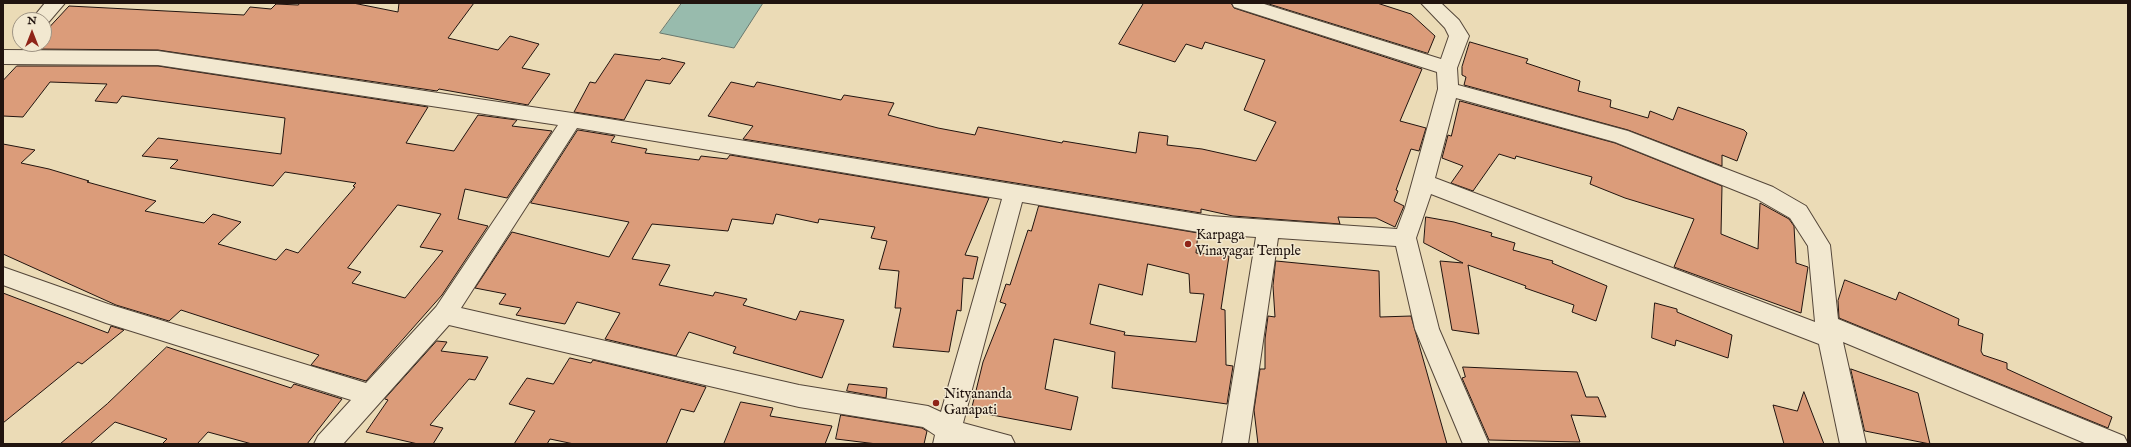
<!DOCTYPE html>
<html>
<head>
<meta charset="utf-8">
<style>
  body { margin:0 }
  #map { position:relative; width:2131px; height:447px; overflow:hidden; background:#ebdbb6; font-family:"IM FELL English",serif }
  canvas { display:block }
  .frame { position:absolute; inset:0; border:4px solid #21140f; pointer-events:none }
  .north { position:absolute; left:12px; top:12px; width:40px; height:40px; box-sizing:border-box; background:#f2e8d0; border:1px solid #9e9383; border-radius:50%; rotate:0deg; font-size:11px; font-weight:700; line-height:16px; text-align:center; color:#21140f }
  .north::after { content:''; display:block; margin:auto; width:14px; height:18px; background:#8f2418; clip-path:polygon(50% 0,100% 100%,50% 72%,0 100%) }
</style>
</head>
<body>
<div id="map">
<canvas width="2131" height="447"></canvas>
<div class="frame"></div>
<div class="north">N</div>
</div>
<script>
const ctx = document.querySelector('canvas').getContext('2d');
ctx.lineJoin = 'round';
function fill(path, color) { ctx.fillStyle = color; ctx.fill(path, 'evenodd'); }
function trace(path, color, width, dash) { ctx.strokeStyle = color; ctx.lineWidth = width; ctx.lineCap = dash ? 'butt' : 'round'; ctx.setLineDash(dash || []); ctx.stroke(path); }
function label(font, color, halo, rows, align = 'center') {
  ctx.font = font + ' "IM FELL English",serif'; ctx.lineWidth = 3; ctx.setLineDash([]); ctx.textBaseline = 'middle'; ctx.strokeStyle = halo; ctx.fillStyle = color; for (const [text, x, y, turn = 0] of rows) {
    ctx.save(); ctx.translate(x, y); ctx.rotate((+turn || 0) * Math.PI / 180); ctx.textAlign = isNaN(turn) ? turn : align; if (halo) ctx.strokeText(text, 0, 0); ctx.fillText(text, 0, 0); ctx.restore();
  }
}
const water = new Path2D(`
  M682,3H763L734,48L660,33Z`);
const building = new Path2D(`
  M300,3H353L398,12L399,3H474L448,38L498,50L510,36L539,44L522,68L550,74L528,105L439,89L437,91L158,50L31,49L34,44H44V33L69,6L244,15L250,7L271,9L276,4L298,5Z
  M1144,3H1231L1234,8L1422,69L1400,121L1426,128L1419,151L1411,149L1396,190L1398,191L1394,201L1404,206L1395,227L1376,218L1338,217L1340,224L1233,216L1201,209V213L743,139L753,126L708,116L731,82L754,87L757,82L841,100L844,95L894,103L888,115L938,128L975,135L978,127L1062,143L1063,141L1136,153L1139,132L1168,136L1167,145L1202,149L1256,161L1276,122L1244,110L1265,60L1205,42L1202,49L1186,44L1175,62L1119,44Z
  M1266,3H1377L1411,14L1435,36L1428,53Z
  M1470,42L1528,59L1526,63L1580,81L1578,91L1611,100L1610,107L1648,118L1650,111L1673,120L1678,107L1744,130L1747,133L1737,161L1722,155V166L1628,130L1464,85L1466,77L1462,75V67Z
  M615,54L660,60L662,58L685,63L670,84L646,80L624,120L574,112L590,82L595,83Z
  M17,66H158L428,107L406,143L454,151L478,115L517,120L512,126L552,131L507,198L465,189L458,219L488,226L442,295L366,381L311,365L319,355L181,310L169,321L116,305L3,254V144L35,150L21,163L49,169L89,181L87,182L156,201L145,211L204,223L213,214L241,222L218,244L276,260L286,249L298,253L355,187L353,186L356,183L285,172L273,186L170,168L178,160L142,156L158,138L281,154L285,118L122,96L117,103L95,101L107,84L50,82L23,117L3,116V81ZM398,205L441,214L420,247L443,251L405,298L352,283L361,272L348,268Z
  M1460,101L1615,143L1722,186L1721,234L1758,249L1760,203L1789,219L1794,226L1796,263L1808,267L1801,313L1674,267L1694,219L1625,198L1590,184L1592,177L1516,156L1515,159L1499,154L1473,191L1451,183L1463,166L1442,158L1448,135L1451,136Z
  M578,130L615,136L611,142L647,149L645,153L699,160L701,156L727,159L730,155L989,198L965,255L978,257L973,279L963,278L961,311L957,310L949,352L893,347L901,308H895L899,271L879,269L887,241L871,238L875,227L819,219L818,223L776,214L773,224L732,219L728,231L652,224L632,259L670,265L659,285L713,296L715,292L747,299L743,305L796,320L800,311L844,320L822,378L733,353L736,347L689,332L676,356L605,339L620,313L577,302L565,324L516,315L521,308L499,304L506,294L475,288L512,232L609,257L629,222L531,203Z
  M1039,206L1198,233L1196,253L1229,256L1221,309L1225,310L1226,365L1233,366L1227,404L1112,388L1115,352L1054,339L1045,389L1078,397L1071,430L971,411L983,362L1006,304L1000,302L1006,284L1010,285L1028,230L1031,231ZM1148,264L1189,274L1190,293L1204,294L1196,342L1124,335L1125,332L1090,324L1099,284L1142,295Z
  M1426,217L1454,222L1492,233L1491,236L1515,243L1513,250L1553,261L1552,263L1607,286L1596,321L1572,312L1574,305L1525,288L1526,286L1468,265L1479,334L1452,330L1440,261L1463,263L1424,243Z
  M1276,261L1379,271L1380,317L1411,316L1447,444H1258L1254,410L1260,369H1265V339L1268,316L1275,317L1273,286Z
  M1845,280L1896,300L1899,292L1959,319L1958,325L1983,334L1981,351L1983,355L2007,363V369L2112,417L2108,428L1839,318L1838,301Z
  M3,293L108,333L111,326L124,330L82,364L78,362L3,423Z
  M1655,303L1677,309V312L1732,335L1728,358L1676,340L1675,346L1652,338Z
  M437,341L447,342L441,351L488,357L475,380L469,379L430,425L443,428L433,444H418L366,432L388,400L385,399Z
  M167,347L291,388L294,384L342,399L307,444H252L208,432L197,444H162L167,439L115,422L90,444H60L107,404Z
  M570,358L591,363L593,360L706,387L694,412L681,409L666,444H574L550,439L547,444H514L535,411L509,404L527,378L553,384Z
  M1463,367L1577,372L1586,397H1598L1606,417L1571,415L1580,442L1489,440L1462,378L1465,377Z
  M1851,369L1918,393L1930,444L1865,431Z
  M849,384L887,388L886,398L847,391Z
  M1804,392L1824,444H1784L1773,405L1797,411Z
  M741,402L773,408L770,416L832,426L825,444H724Z
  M841,415L922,428L927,431L924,444H877L836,439Z`);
const minor = new Path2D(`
  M45,3H65L47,24L44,25V20H31Z
  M1232,3H1261L1441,59L1449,36L1445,28L1421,3H1441L1459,20L1469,36L1457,68L1458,85L1628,131L1773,187L1806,206L1830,245L1838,319L2124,436L2128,444H2087L1843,342L1866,444H1840L1819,344L1431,194L1416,238L1439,329L1489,444H1463L1415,329L1396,246L1278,238L1248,444H1222L1256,237L1210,234L1022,202L963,423L1011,436L1015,444H933L935,435L923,427L799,407L449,325L343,444H314L318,436L351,400L106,323L3,285V267L108,304L366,383L436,307L558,125L158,65L3,64V50L158,51L572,113L1210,216L1397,229L1405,208L1438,89L1437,72L1234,7ZM1456,98L1615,142L1757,199L1790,218L1808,246L1815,322L1435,178ZM577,128L1002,199L941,412L928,406L799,385L461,308Z`);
const markers = [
  [1188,244,4,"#8f2418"],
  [936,403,4,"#8f2418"]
];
const poiNames = [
  ["Karpaga",1196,236],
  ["Vinayagar Temple",1196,252],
  ["Nityananda",944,395],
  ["Ganapati",944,411]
];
fill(water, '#98bbad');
trace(water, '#68786e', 1);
fill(building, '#db9c7a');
trace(building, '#21140f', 1);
trace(minor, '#544639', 2);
fill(minor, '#f2e8d0');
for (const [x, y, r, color] of markers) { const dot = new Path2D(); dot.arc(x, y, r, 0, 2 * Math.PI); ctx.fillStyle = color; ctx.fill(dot); trace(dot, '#f2e8d0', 1.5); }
label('14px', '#21140f', '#f2e8d0', poiNames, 'left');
</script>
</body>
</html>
